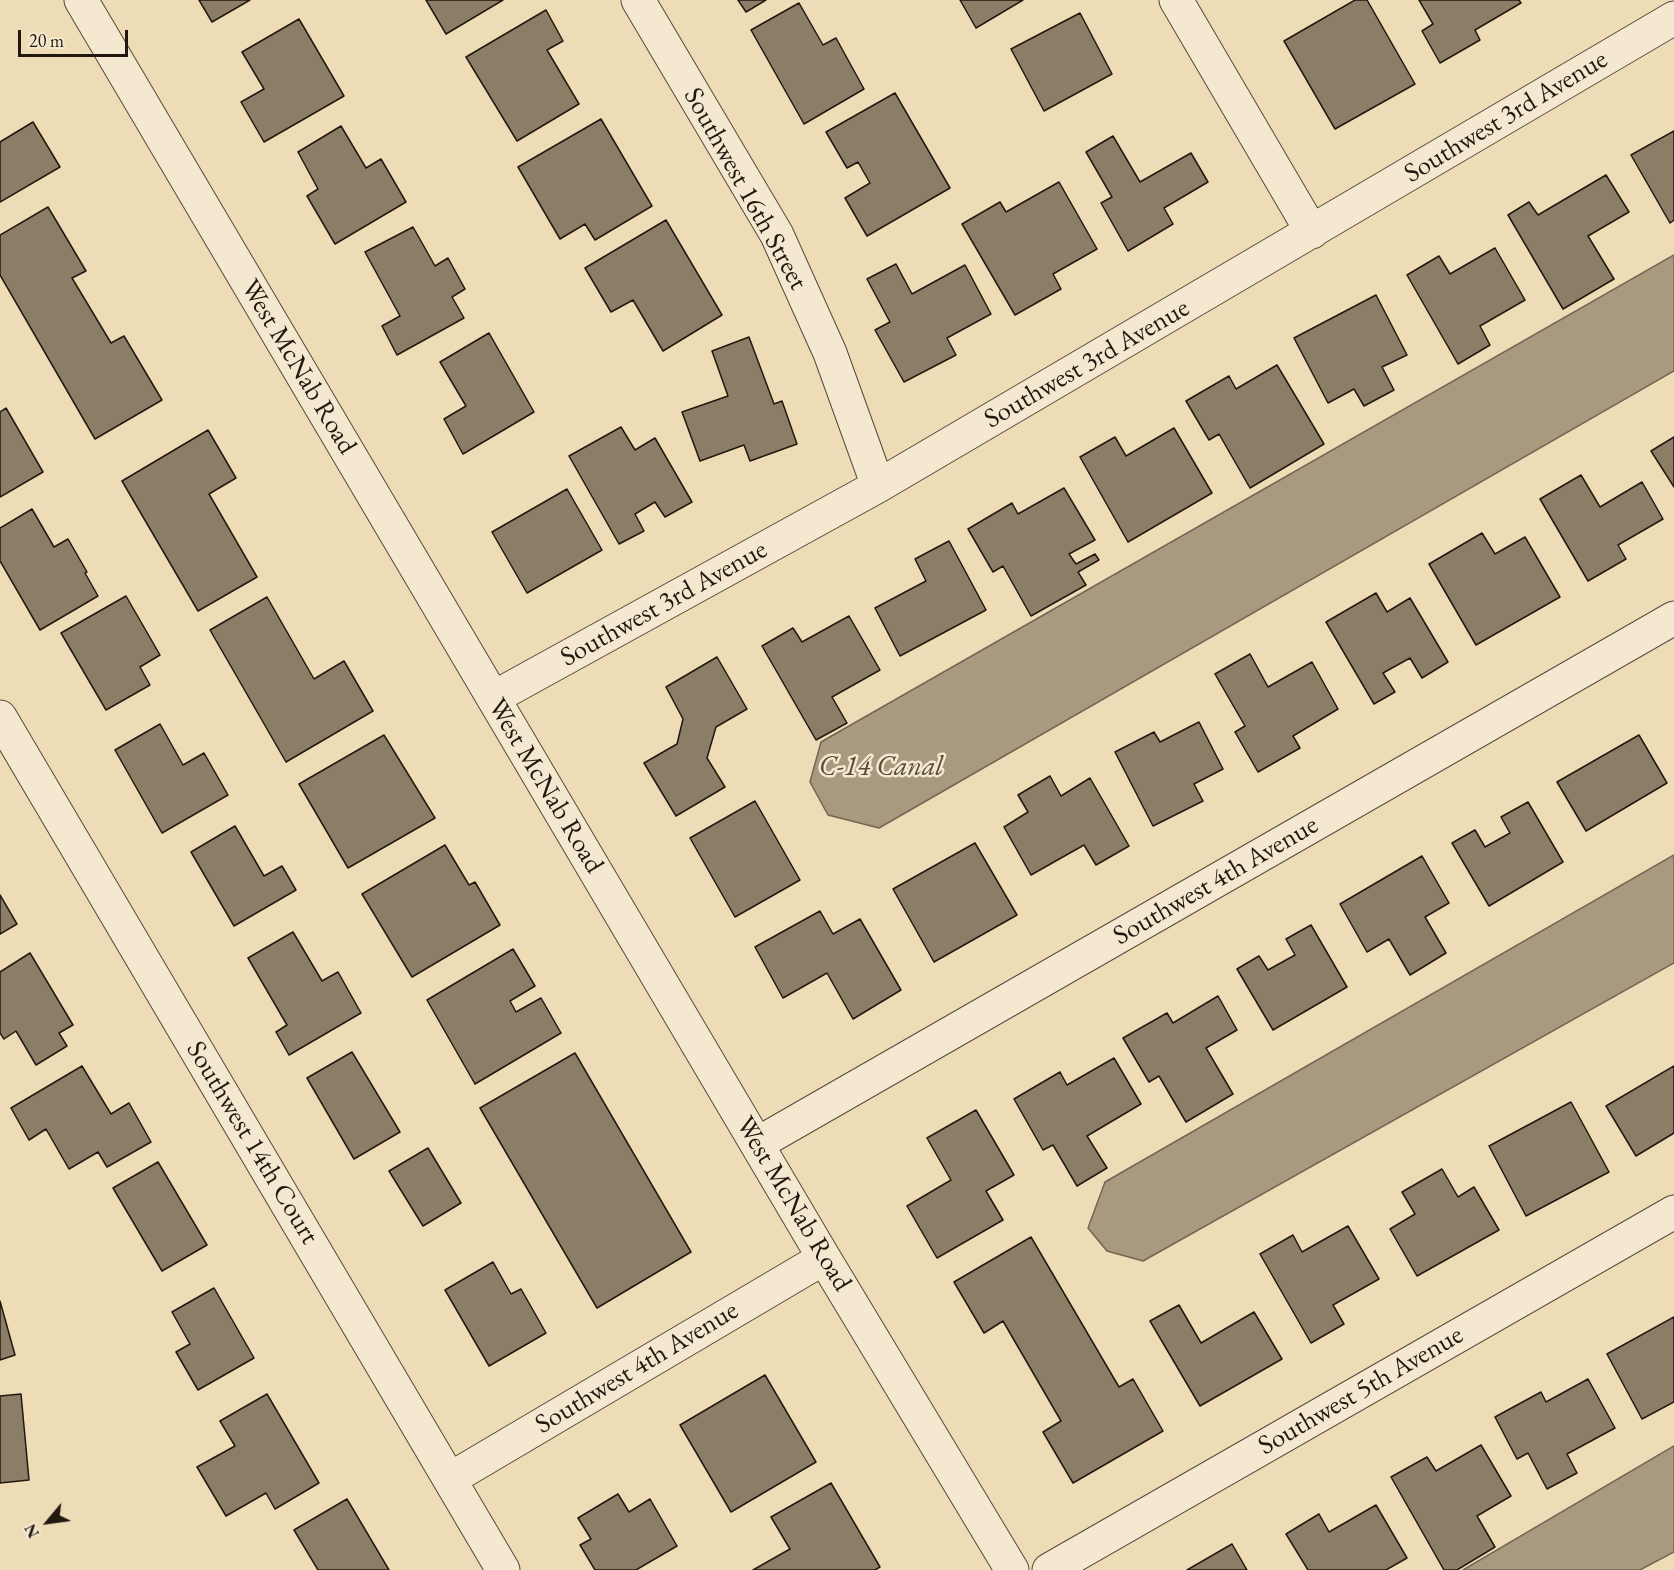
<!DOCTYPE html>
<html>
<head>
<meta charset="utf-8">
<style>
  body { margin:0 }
  #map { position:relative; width:1674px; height:1570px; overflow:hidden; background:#eedcb7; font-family:"EB Garamond",serif }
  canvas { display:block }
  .north { position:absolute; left:18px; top:1492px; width:60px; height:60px; -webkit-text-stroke:4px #f4e8d0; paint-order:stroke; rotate:241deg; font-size:16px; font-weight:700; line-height:24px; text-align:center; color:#22180f }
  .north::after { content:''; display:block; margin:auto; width:21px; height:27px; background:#22180f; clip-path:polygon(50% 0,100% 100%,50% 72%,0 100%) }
  .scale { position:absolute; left:18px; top:30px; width:110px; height:27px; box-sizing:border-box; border:3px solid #22180f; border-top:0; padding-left:8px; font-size:18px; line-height:21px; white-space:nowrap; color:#22180f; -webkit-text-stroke:4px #f4e8d0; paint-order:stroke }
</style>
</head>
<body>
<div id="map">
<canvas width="1674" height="1570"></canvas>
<div class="north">N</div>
<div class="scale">20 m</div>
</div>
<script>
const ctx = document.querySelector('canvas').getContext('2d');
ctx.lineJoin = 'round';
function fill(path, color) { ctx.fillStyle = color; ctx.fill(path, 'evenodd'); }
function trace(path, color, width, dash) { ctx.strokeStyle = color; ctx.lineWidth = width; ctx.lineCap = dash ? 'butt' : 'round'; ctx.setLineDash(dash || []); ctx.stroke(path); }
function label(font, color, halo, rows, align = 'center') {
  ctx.font = font + ' "EB Garamond",serif'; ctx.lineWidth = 5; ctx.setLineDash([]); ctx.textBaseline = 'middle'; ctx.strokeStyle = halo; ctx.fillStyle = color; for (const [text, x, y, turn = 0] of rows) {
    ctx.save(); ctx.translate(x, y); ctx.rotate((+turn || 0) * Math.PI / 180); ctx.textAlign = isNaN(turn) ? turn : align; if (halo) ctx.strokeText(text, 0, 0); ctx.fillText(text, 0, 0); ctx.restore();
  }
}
const water = new Path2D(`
  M1674,255V371L879,828L828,815L810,782L821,742Z
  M1674,855V963L1143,1261L1107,1251L1088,1228L1105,1182Z
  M1674,1446V1552L1640,1570H1463Z`);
const building = new Path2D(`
  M199,0H250L212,22Z
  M426,0H503L446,34Z
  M738,0H766L746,12Z
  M960,0H1023L976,28Z
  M1355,0H1367L1415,84L1335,129L1284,41Z
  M1419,0H1519L1521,3L1475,30L1480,40L1440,63L1422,31L1433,24Z
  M799,3L823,45L836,38L864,89L804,124L751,30Z
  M546,10L563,41L547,50L579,104L517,141L466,57Z
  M1080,13L1112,74L1044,111L1011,49Z
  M299,19L344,96L264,142L241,102L264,89L242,52Z
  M895,93L950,188L867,236L845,198L870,183L858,162L847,168L826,132Z
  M601,119L652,206L595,240L585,224L560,239L518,167Z
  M33,122L60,167L0,202V142Z
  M341,126L366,168L381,159L406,202L335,244L307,196L318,189L298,152Z
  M1674,131V220L1670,223L1631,155Z
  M1113,136L1140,182L1191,153L1208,182L1164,208L1173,224L1128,251L1101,203L1112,197L1086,152Z
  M1606,175L1629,212L1588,236L1614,279L1563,309L1508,215L1529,202L1538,215Z
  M1059,182L1097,249L1053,274L1061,289L1015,315L962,224L1000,202L1006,212Z
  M48,207L86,271L72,278L111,343L124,336L162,400L95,439L0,275V235Z
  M666,220L722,315L663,351L633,300L611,312L585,268Z
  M413,227L435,266L448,258L465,289L452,297L464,318L397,355L382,326L400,316L365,252Z
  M1495,248L1525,300L1480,326L1490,345L1458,364L1407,275L1439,256L1450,274Z
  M896,264L912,294L965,265L991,314L947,338L956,355L904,382L875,330L890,322L867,279Z
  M1376,295L1407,355L1382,367L1394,390L1364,406L1354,389L1328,403L1294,338Z
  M489,333L534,412L463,454L444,419L466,406L440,362Z
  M749,337L774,404L782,401L797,444L750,461L744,445L700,461L682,412L728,396L712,351Z
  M1277,365L1324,444L1250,488L1219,434L1209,440L1186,401L1229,376L1236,389Z
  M6,408L43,472L0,497V412Z
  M621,427L635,450L655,438L692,502L665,517L655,502L635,514L644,531L619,544L569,456Z
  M1174,428L1212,493L1128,542L1080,457L1115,437L1126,456Z
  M208,430L236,478L209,494L257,577L198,611L122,481Z
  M1674,437V487L1651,451Z
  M1581,475L1600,507L1642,482L1663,519L1618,545L1626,559L1588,581L1540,499Z
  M1064,488L1095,540L1069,554L1076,564L1095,554L1099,560L1078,572L1086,585L1031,616L1003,566L993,572L968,529L1012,503L1018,514Z
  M567,489L602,550L527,593L492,532Z
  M32,509L54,547L68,539L87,572L85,573L98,596L40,630L0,561V528Z
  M1482,533L1495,554L1525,537L1560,597L1476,645L1429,564Z
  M949,541L986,610L900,656L875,608L926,581L915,559Z
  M1376,593L1387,612L1410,598L1448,662L1422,678L1410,658L1383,673L1395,692L1374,704L1326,622Z
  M126,596L160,655L140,667L150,685L106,710L61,633Z
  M267,597L314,679L344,661L373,711L286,762L210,630Z
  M849,616L880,670L832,697L847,723L816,740L762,646L793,628L802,642Z
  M1250,654L1268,687L1312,662L1338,709L1293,736L1300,748L1258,772L1235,732L1245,726L1215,674Z
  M717,657L747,709L716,727L707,758L725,787L676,816L644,763L677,744L683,719L666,687Z
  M1199,722L1223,769L1194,784L1203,801L1153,826L1115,752L1154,732L1160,742Z
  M160,724L183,765L204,753L228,795L162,833L115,750Z
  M384,735L435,818L348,868L299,784Z
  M1639,735L1667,783L1586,831L1557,782Z
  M1050,776L1061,796L1090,778L1129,846L1096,865L1084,845L1031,875L1004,827L1028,812L1018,795Z
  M755,801L800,880L735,917L690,838Z
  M1528,802L1563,862L1489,906L1452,843L1475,830L1485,847L1510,833L1501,817Z
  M235,826L264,876L282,866L296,890L234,926L191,852Z
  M975,843L1017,915L934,962L893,889Z
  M445,845L469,885L475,882L500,925L412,977L362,894Z
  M1422,856L1449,903L1425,917L1446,953L1410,975L1389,939L1367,952L1340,904Z
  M0,895L17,924L0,934Z
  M820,911L833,934L860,919L901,990L853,1019L827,973L783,998L755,947Z
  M1311,925L1347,987L1273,1030L1237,969L1259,956L1268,970L1295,955L1286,939Z
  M293,932L322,981L338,972L361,1013L289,1055L276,1032L287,1025L248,958Z
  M513,949L535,986L510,1001L516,1012L541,998L561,1033L475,1084L427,1000Z
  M30,953L73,1025L59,1033L67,1046L36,1065L16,1031L4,1039L0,1033V972Z
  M1218,996L1237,1030L1206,1048L1233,1094L1186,1122L1159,1076L1149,1082L1123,1038L1167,1013L1173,1023Z
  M352,1052L400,1132L354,1159L307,1078Z
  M575,1053L691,1252L597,1308L480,1108Z
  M1114,1058L1141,1104L1087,1136L1107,1168L1077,1186L1053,1145L1043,1150L1014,1099L1060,1072L1067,1085Z
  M82,1066L111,1114L129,1103L151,1142L107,1167L98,1152L69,1169L46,1129L29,1140L11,1108Z
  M1674,1066V1133L1636,1156L1606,1106Z
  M1571,1102L1609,1172L1526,1216L1489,1146Z
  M976,1110L1014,1175L986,1191L1003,1220L937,1258L907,1206L951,1180L927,1138Z
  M428,1148L461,1203L423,1226L389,1171Z
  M158,1162L207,1245L162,1271L113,1188Z
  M1442,1169L1458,1197L1474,1187L1499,1230L1417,1276L1390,1229L1415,1214L1402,1192Z
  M1348,1226L1379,1279L1333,1305L1344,1324L1311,1343L1260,1254L1293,1235L1302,1252Z
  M1031,1237L1119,1387L1133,1379L1163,1431L1073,1483L1043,1432L1061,1421L1003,1321L984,1333L954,1282Z
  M493,1262L511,1294L521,1289L546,1333L489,1366L445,1290Z
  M214,1288L254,1358L198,1390L176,1352L190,1344L172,1312Z
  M0,1301L15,1355L0,1360Z
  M1179,1305L1201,1343L1254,1312L1282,1359L1200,1406L1150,1321Z
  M1674,1317V1402L1642,1419L1607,1354Z
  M765,1375L816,1462L731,1512L680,1425Z
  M1588,1379L1615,1428L1567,1454L1577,1473L1547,1489L1528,1453L1517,1459L1495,1417L1541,1392L1546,1402Z
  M21,1394L29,1480L0,1483V1396Z
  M267,1394L319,1483L275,1509L266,1493L226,1516L197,1467L235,1446L220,1421Z
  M1481,1445L1511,1496L1477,1516L1495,1547L1457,1570H1444L1391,1477L1427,1457L1436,1471Z
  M831,1483L880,1567L875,1570H753L790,1549L771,1517Z
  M618,1494L629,1512L650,1499L677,1546L636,1570H595L580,1545L591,1539L578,1518Z
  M347,1499L389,1570H318L294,1530Z
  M1376,1505L1407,1558L1386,1570H1308L1286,1534L1319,1514L1329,1532Z
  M1232,1544L1247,1570H1187Z`);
const minor = new Path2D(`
  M81,0L824,1258L1012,1570
  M638,0L777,235L830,353L878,486
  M1176,0L1312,232
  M493,698L878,486L1674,18
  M0,717L503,1570
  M757,1144L1674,618
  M450,1479L824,1258
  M1049,1570L1674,1212`);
const streetNames = [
  ["Southwest 3rd Avenue",1506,117,-31],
  ["Southwest 16th Street",745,189,61],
  ["Southwest 3rd Avenue",1087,364,-30],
  ["West McNab Road",298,367,59],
  ["Southwest 3rd Avenue",664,604,-29],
  ["West McNab Road",545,786,59],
  ["Southwest 4th Avenue",1216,881,-30],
  ["Southwest 14th Court",252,1143,59],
  ["West McNab Road",793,1204,59],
  ["Southwest 4th Avenue",637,1368,-31],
  ["Southwest 5th Avenue",1361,1391,-30]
];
const waterNames = [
  ["C-14 Canal",881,767]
];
fill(water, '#a9997e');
trace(water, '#736552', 1.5);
fill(building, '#8c7e66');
trace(building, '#22180f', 1.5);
trace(minor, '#554939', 35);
trace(minor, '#f4e8d0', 33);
label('27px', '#22180f', '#f4e8d0', streetNames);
label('italic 28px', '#584c3b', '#f4e8d0', waterNames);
</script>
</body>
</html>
